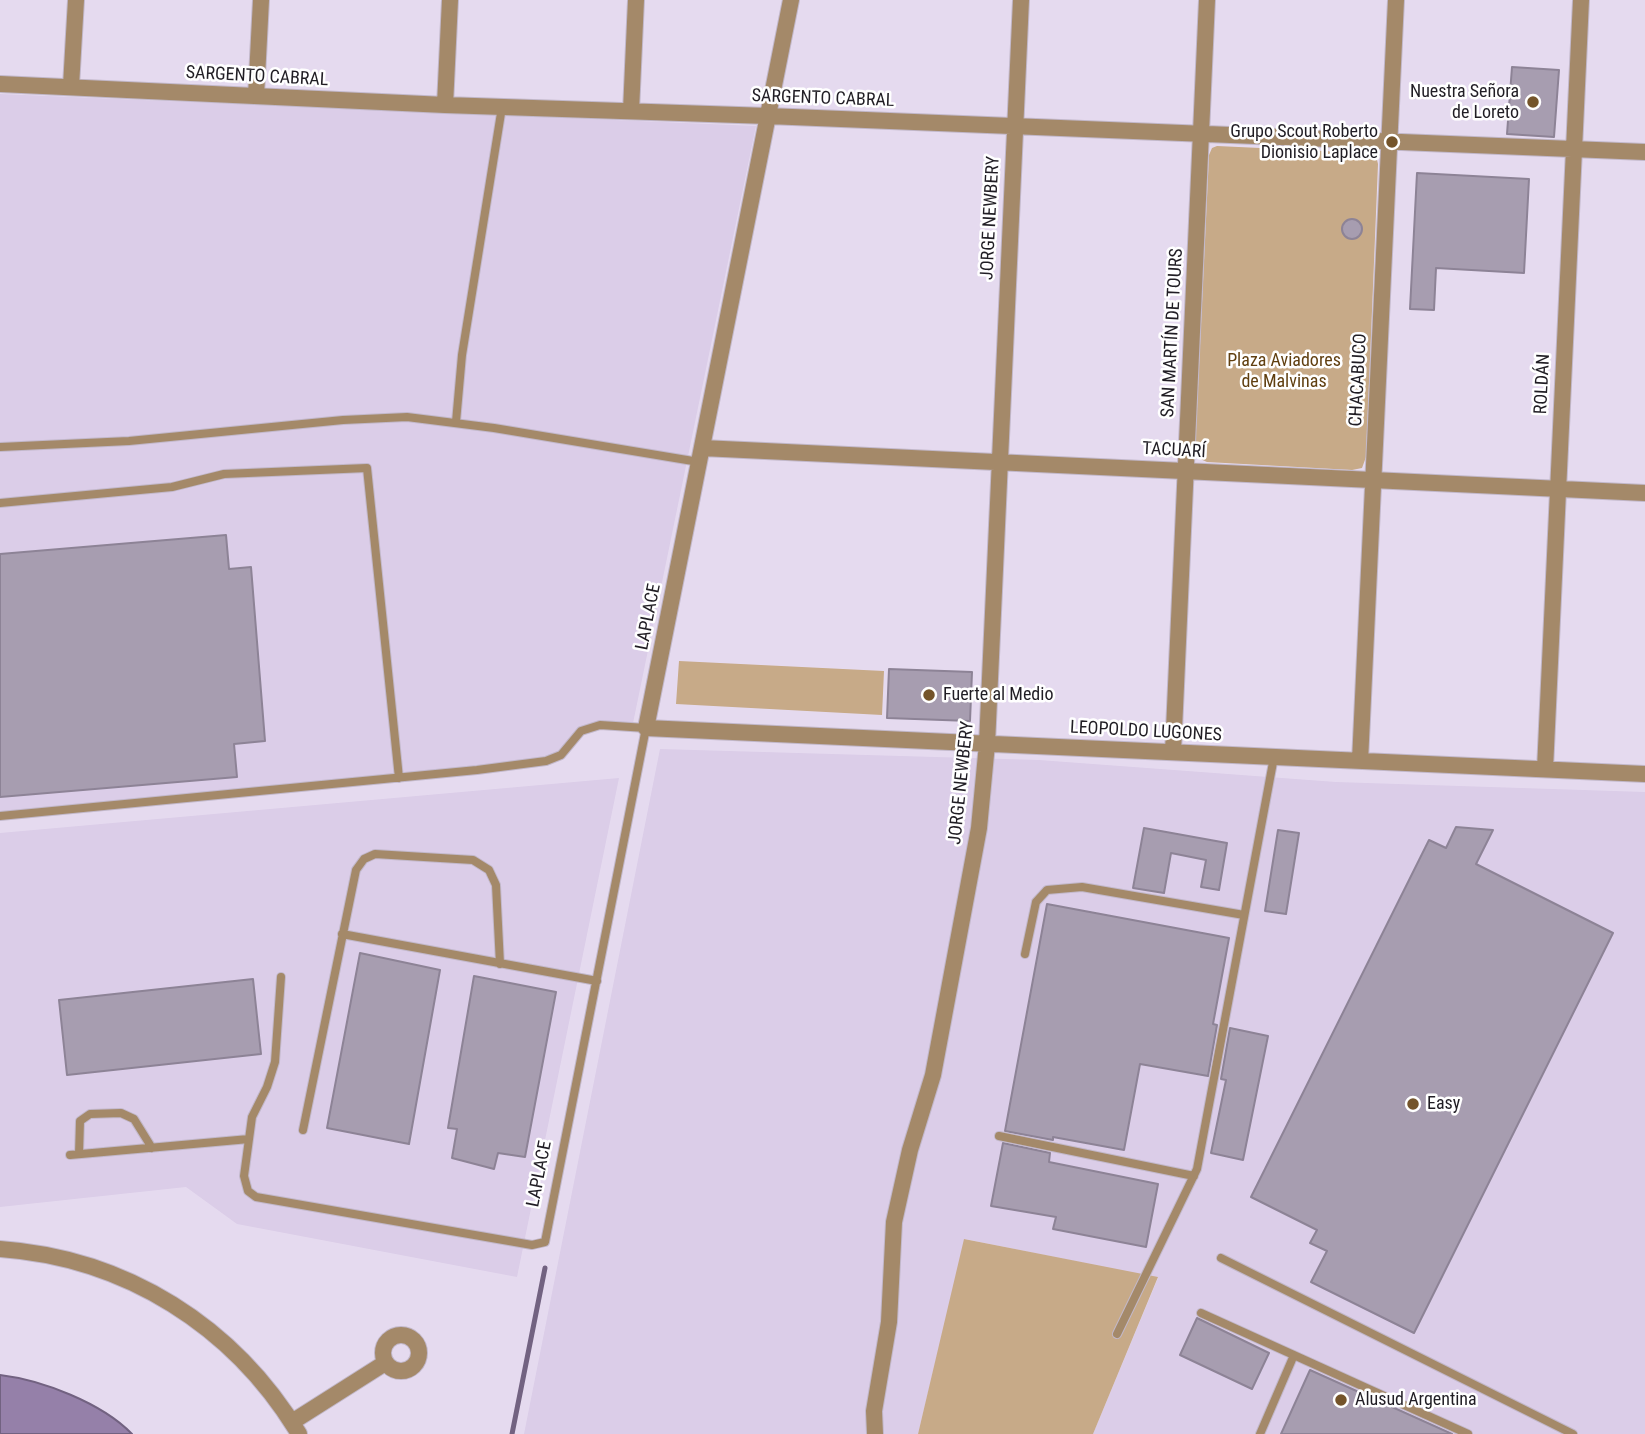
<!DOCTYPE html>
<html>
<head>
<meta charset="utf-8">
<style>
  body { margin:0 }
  canvas { display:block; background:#e5daef }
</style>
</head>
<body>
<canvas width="1645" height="1434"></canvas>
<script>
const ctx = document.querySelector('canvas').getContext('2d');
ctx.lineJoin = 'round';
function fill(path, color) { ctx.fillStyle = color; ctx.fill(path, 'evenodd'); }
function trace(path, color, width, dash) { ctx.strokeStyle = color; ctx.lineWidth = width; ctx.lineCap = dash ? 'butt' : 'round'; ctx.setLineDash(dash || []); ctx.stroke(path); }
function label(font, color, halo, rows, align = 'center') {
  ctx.font = font + ' "Roboto Condensed",sans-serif'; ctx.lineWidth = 5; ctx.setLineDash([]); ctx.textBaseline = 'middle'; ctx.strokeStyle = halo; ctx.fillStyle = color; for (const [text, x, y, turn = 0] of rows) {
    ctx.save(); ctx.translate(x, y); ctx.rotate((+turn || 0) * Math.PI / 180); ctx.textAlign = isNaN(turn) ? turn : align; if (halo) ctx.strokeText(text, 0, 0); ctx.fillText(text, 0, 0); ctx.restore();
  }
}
const built = new Path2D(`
  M0,94L756,126L632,728L600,726L581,731L561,755L546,761L0,816Z
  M660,749L1039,760L1336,782L1645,792V1434H1093L1158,1278L965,1239L918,1434H524Z
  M619,778L517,1277L237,1224L186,1187L0,1207V833Z`);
const green = new Path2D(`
  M1217,146L1368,153L1376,156L1378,164L1366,457L1362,468L1352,470L1207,462L1198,458L1195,451L1209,155L1212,148Z
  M679,661L884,671L882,715L676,704Z
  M964,1239L1158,1277L1093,1434H918Z`);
const water = new Path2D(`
  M0,1375C42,1380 102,1403 132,1434H0Z`);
const stream = new Path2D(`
  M512,1434L545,1268`);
const building = new Path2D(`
  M1512,67L1559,70L1554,137L1507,134Z
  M1417,173L1529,179L1524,273L1436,268L1434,310L1410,309Z
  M1342 229a10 10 0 1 1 20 0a10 10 0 1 1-20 0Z
  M226,535L229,569L251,567L265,741L234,744L237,777L0,797V554Z
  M889,669L972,672L970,721L887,718Z
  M1456,827L1493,830L1476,864L1613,933L1414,1333L1311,1282L1327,1251L1310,1243L1317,1230L1251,1197L1429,840L1446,848Z
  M1144,828L1227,843L1219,890L1201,887L1206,860L1171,853L1164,893L1133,888Z
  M1278,830L1299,833L1286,914L1265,911Z
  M1047,904L1229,938L1213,1024L1217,1025L1208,1076L1140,1064L1124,1150L1053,1137V1140L1005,1131Z
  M360,953L440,970L409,1144L327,1128Z
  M474,976L556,992L525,1157L498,1153L494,1169L452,1158L457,1129L448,1128Z
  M253,979L261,1054L67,1075L59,1000Z
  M1230,1028L1268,1036L1243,1160L1211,1153L1226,1080L1221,1079Z
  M1003,1143L1050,1153L1049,1162L1158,1184L1146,1247L1053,1229L1056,1217L991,1206Z
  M1197,1318L1269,1353L1252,1389L1180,1355Z
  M1310,1370L1452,1434H1281Z`);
const service = new Path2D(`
  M456,422L462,355L502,107
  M0,447L129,441L343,420L407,417L494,428L699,462
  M0,503L172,487L224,474L367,468L399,778
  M0,816L477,770L546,761L561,755L581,731L600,725L646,728L545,1242L532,1245L256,1197L248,1191L244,1176L252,1117L267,1087L275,1062L281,977
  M342,934L597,981
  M1025,954L1036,902L1047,890L1082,887L1244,915
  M303,1130L356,870L364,859L375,854L473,860L489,870L496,885L500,964
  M999,1136L1194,1176
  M79,1154L80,1121L90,1114L121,1113L134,1119L152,1148
  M70,1155L249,1139
  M1221,1258L1573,1434
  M1201,1313L1468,1434
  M1117,1334L1197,1169L1274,757
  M1260,1434L1294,1355`);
const minor = new Path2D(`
  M791,0L646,728L1645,774
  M0,84L445,105L768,116L1645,152
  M71,86L76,0
  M256,96L261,0
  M445,105L450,0
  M631,111L636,0
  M702,448L1645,493
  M1173,752L1207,0
  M1360,761L1396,0
  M1545,769L1581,0
  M0,1249C126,1258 234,1326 299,1434
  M383 1353a18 18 0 1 1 36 0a18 18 0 1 1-36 0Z
  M292,1422L385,1363
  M875,1434L874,1411L889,1322L894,1222L910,1150L933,1075L979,828L987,744L1021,0`);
const markers = [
  [1533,102,7,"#74542a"],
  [1392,142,7,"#74542a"],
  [929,695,7,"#74542a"],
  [1413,1104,7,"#74542a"],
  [1341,1400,7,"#74542a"]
];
const streetNames = [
  ["SARGENTO CABRAL",257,77,3],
  ["SARGENTO CABRAL",823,99,2],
  ["JORGE NEWBERY",991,218,-87],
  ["SAN MARTÍN DE TOURS",1173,333,-87],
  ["CHACABUCO",1359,380,-87],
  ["ROLDÁN",1543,384,-87],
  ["TACUARÍ",1174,451,3],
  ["LAPLACE",649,617,-79],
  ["LEOPOLDO LUGONES",1146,732,3],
  ["JORGE NEWBERY",962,783,-84],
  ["LAPLACE",540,1174,-79]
];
const poiNames = [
  ["Nuestra Señora",1519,92,"right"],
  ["de Loreto",1519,113,"right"],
  ["Grupo Scout Roberto",1378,132,"right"],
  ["Dionisio Laplace",1378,153,"right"],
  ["Fuerte al Medio",943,695],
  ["Easy",1427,1104],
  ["Alusud Argentina",1355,1400]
];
const parkNames = [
  ["Plaza Aviadores",1284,361],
  ["de Malvinas",1284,382]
];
fill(built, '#dbcde8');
fill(green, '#c7aa88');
fill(water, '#9580a9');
trace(water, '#726281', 2);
trace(stream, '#726281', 5);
fill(building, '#a79db0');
trace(building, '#8d8396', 2);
trace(service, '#c2b8ca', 10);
trace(minor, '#c2b8ca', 18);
trace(service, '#a48969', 8);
trace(minor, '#a48969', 16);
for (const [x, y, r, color] of markers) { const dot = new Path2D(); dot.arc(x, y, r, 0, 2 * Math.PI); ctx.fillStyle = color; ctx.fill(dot); trace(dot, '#fff', 2.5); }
label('18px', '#201d24', '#fff', streetNames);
label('18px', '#201d24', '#fff', poiNames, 'left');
label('18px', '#603f10', '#fff', parkNames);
</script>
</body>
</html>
